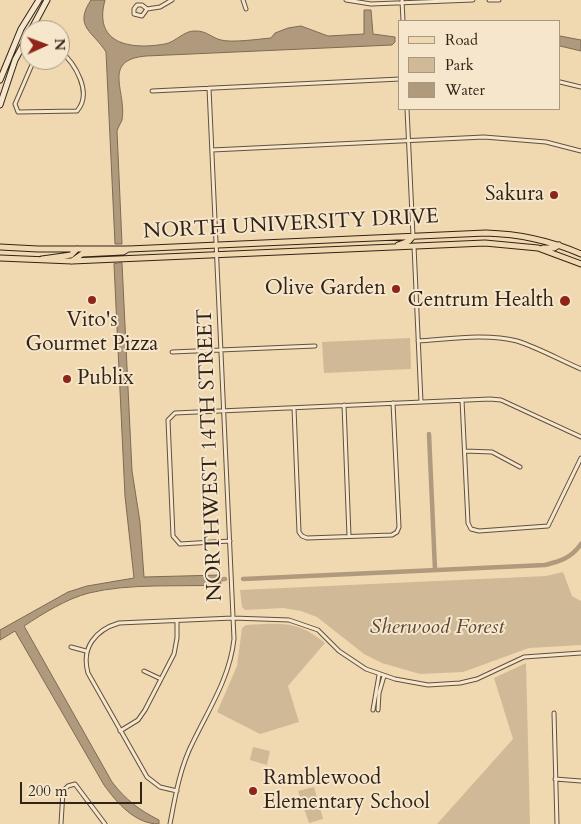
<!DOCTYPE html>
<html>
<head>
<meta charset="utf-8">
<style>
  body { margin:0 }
  #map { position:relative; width:581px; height:824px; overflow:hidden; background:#f0d8b1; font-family:Cardo,serif }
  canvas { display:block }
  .legend { position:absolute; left:398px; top:20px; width:162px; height:90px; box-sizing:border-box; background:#f5e6cc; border:1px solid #a79884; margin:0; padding:6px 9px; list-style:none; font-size:15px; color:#312317 }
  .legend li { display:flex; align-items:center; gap:10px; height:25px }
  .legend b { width:25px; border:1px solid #a79884 }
  .north { position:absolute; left:20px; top:20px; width:50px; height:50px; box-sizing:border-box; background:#f5e6cc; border:1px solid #a79884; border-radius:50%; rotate:88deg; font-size:14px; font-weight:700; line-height:20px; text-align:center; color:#312317 }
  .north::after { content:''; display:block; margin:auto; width:18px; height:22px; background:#8f2418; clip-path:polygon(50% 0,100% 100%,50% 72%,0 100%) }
  .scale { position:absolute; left:20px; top:782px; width:122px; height:22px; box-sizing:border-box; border:2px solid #312317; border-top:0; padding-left:6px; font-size:15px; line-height:18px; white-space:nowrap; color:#312317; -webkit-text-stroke:4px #f5e6cc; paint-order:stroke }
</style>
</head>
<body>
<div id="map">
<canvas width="581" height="824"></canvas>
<ul class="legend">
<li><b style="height:6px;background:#f0d8b1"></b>Road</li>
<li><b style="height:14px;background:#d0b997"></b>Park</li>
<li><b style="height:14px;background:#af9a7d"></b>Water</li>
</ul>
<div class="north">N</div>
<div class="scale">200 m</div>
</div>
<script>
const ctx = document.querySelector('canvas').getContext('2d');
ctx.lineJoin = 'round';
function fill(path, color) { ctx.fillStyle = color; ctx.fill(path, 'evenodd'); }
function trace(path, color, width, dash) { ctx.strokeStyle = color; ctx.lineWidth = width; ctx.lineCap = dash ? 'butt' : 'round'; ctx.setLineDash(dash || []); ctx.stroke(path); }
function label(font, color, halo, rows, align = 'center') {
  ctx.font = font + ' Cardo,serif'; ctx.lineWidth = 4; ctx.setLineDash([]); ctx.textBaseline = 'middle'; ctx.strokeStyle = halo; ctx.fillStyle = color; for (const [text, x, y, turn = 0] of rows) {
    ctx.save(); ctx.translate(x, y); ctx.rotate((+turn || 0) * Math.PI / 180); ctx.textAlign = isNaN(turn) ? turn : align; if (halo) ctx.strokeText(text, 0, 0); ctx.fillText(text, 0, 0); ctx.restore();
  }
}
const green = new Path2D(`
  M410,338L411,369L324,373L322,342Z
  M563,572L572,596L581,601V645L529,648L463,672L420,674L382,663L364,654L317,617L301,611L283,608L245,610L242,607L240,590L546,576Z
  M246,625C280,623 298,620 325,643L288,686L299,722L260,734L217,712L237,666L242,628Z
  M526,663L530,824H437L513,739L494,678Z
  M253,747L270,751L267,765L250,760Z
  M314,787L323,819L309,823L298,791Z`);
const water = new Path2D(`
  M91,0H105C93,44 130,50 165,44C176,42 184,30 196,31C207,31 212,38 221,40C232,43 259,39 271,38L275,33L288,28L301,26L328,36L364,34V10H371L373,34L395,37V42L392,45L146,56C101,60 127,91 122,120C121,123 118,127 117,131L122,244H115L106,52C93,31 73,27 91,0Z
  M560,36L581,40V51L560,46Z
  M122,263L132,471L140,522L144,577L220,575L221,585C179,587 129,583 89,593C66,599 44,613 24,626L112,782C126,800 139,810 159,820V824C135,824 117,803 104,785L15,631L0,640V630L68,592L87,586L134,578L125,496L114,264Z`);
const canal = new Path2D(`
  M429,434L435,570
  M243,579L545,565C561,561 571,558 581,544
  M215,580L225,579`);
const street = new Path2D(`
  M243,0L246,9
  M346,0L371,4L473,0
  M402,0L403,21
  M489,0H499
  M147,9L142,16L134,14V9L137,5H142L147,9L160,7L172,0
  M34,60L15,104L18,112L77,111C93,93 75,63 60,51
  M560,82L581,87
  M152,91L400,79
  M407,109L413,236
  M212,150L484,137L546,142L581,151
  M414,246L421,402
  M418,341C449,339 486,333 517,341C539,348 560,360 581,369
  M172,352L315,346
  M462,400L468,523L471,529L479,531L548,526L581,458
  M344,405L349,536
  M294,408L299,532L302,536L307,538L392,535L397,532L399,527L393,403
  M465,451L492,452L520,467
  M230,541L180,544L173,536L168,420L175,413L490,399L501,400L581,437
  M71,647L86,651
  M144,671L161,679
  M373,710L379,675
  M378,710L379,693L384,676
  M554,713L557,824
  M120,731L138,720L145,710L174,654L177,638V621
  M555,779L581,781
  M177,791L160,787L147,777L88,673C81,648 95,630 119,623L233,618L289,620L318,630L339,651L366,669L395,679L428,685L460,683L477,679L524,657L581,653
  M61,824L63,791L68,786L75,784L105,824
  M170,824C175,797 180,767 193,742C209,709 230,677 234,639L209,88`);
const secondary = new Path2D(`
  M0,80L21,29L39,0
  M0,105L15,60L47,0`);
const primary = new Path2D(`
  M398,245L409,241L413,236
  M0,247L38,249H129L486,233C520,234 549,240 581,254
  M543,248H554L559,245
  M0,258L72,261L485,243L538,248L581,264
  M42,259L71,255L77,249
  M72,261L82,254L123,252L128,249`);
const markers = [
  [554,195,5,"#8f2418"],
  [396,289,5,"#8f2418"],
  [92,300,5,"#8f2418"],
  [565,301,6,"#8f2418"],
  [67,379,5,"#8f2418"],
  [253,791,5,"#8f2418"]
];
const poiNames = [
  ["Sakura",544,195],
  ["Olive Garden",386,289],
  ["Centrum Health",554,301],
  ["Vito's",92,321,"center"],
  ["Gourmet Pizza",92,345,"center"],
  ["Publix",77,379,"left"],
  ["Ramblewood",263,779,"left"],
  ["Elementary School",263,803,"left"]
];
const streetNames = [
  ["NORTH UNIVERSITY DRIVE",291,225,-3],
  ["NORTHWEST 14TH STREET",211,455,-92]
];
const parkNames = [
  ["Sherwood Forest",437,628]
];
fill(green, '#d0b997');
fill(water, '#af9a7d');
trace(water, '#7d6a54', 1);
trace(canal, '#af9a7d', 4.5);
trace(street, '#61503e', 5);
trace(secondary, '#312317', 7);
trace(primary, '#312317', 7);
trace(street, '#f5e6cc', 3);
trace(secondary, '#f5e6cc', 5);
trace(primary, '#f0d8b1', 5);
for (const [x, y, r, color] of markers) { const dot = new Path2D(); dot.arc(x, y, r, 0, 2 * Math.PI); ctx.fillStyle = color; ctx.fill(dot); trace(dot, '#f5e6cc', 2); }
label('21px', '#312317', '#f5e6cc', poiNames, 'right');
label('21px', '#312317', '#f5e6cc', streetNames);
label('italic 21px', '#594837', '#f5e6cc', parkNames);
</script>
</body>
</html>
